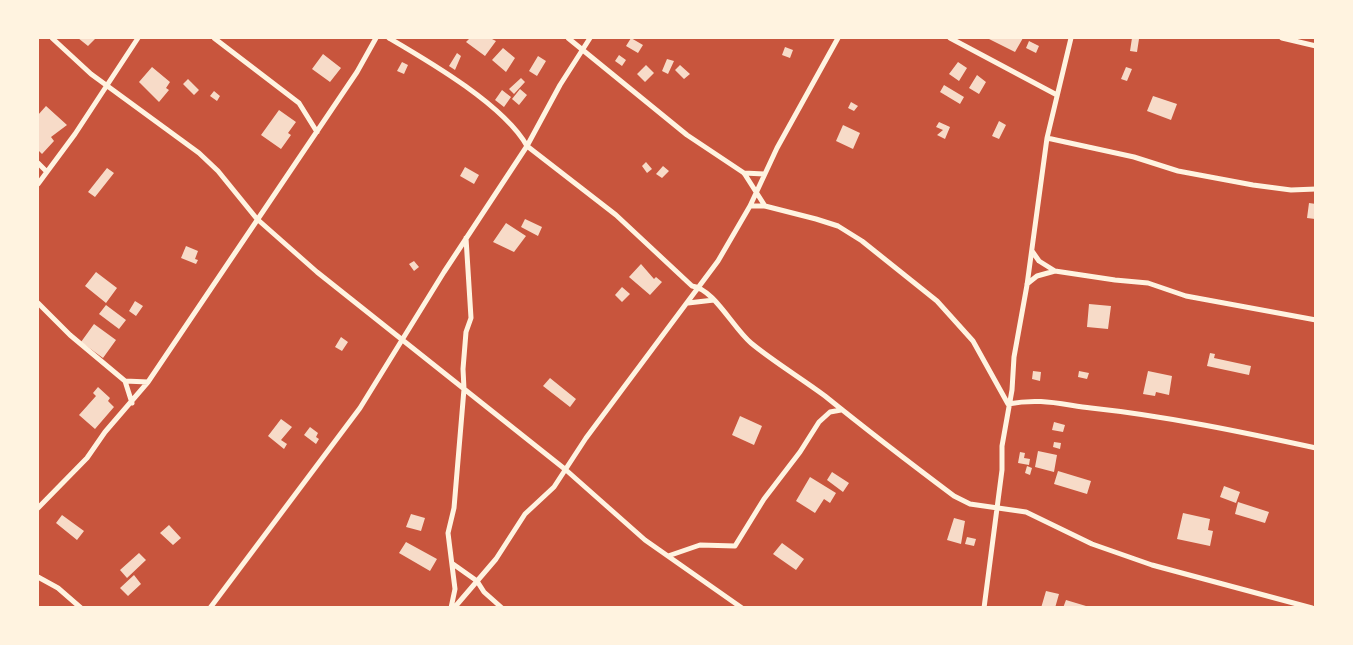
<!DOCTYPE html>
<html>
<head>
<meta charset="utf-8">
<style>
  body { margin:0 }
  #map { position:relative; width:1353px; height:645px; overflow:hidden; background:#c8553d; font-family:"Playfair Display",serif }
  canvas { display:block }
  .frame { position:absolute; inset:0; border:39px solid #fff3e0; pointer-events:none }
</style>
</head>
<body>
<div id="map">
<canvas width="1353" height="645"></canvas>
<div class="frame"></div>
</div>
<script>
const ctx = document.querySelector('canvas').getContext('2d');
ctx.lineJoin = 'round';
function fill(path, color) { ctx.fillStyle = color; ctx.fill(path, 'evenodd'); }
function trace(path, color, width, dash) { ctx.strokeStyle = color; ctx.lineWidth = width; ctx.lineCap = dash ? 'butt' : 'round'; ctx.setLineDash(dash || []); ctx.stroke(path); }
const building = new Path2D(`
  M78,38H96L88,46Z
  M470,38H490L496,41L485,56L466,42Z
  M631,38L643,45L638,53L626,46Z
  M987,38H1023L1015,52Z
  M1132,38L1139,39L1137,52L1130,51Z
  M1029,41L1039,46L1036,53L1026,48Z
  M785,47L793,50L790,58L782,55Z
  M503,48L515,58L506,72L492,60Z
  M457,53L461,56L455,70L449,66Z
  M323,54L341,68L330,82L312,69Z
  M619,55L626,60L622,66L615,61Z
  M538,56L546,61L537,76L529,71Z
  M667,59L674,61L668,74L662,71Z
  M402,62L408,65L404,74L397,71Z
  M958,62L967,68L959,81L949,74Z
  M646,65L654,73L645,82L637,74Z
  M680,65L690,74L684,79L675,70Z
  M152,67L170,82L166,88L169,90L159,102L139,82Z
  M1126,67L1132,69L1127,81L1121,79Z
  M977,75L986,82L979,94L969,88Z
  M521,78L525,82L514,94L509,89Z
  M188,79L199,90L194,95L183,84Z
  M944,85L964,97L960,104L940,92Z
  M520,89L527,95L519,105L512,99Z
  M502,90L511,97L504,107L495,100Z
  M214,91L220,96L217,101L210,96Z
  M1153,96L1177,104L1171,120L1147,111Z
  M851,102L858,106L854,111L848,108Z
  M46,106L67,125L51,137L54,141L42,154L38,150V115Z
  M279,110L296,122L288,133L291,135L281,149L261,135Z
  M999,121L1006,125L999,139L992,136Z
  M939,122L950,127L945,139L937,135L943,130L936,127Z
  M843,125L860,133L853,149L836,141Z
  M646,162L652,169L647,173L642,166Z
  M663,166L669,171L662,178L656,174Z
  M465,167L479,175L474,184L460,176Z
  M107,168L114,173L95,197L88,192Z
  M1309,203L1316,204L1315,219L1307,218Z
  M525,219L542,227L538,236L521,227Z
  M506,223L526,236L514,252L493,242Z
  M186,246L198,251L195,259L198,260L196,264L181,258Z
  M414,261L419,267L414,271L409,264Z
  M641,264L654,279L656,277L662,282L650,295L629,277Z
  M96,272L117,288L106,303L85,286Z
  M622,287L630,294L622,302L615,295Z
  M135,301L143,306L136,316L129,311Z
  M1089,304L1111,306L1108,329L1087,327Z
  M106,305L126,320L119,329L99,314Z
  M94,324L116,340L103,358L81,342Z
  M341,337L348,342L342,351L335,347Z
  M1210,353L1215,354L1214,358L1251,366L1249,375L1207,366Z
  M1033,371L1041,372L1040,381L1032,379Z
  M1079,371L1089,373L1087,379L1078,377Z
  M1148,371L1172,376L1169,395L1156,392L1155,396L1143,394Z
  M550,378L576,399L570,407L543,386Z
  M98,387L110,398L108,401L114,407L95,429L79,415L96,396L93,393Z
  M740,416L762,426L754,445L732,435Z
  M281,419L292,427L281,440L287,444L284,449L268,436Z
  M1054,422L1065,425L1063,432L1052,430Z
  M310,427L318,433L316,437L319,439L316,444L304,435Z
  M1054,442L1061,443L1060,449L1053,447Z
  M1038,451L1057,455L1054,472L1035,467Z
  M1020,452L1025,453L1024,458L1030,459L1029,465L1018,463Z
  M1027,466L1032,468L1030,475L1025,473Z
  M1058,471L1091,481L1087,494L1054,484Z
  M832,472L849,483L843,492L827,480Z
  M810,477L836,493L830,503L824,499L815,513L796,501Z
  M1224,486L1240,492L1236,503L1220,497Z
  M1238,502L1269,512L1265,523L1235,514Z
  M1183,513L1210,519L1208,530L1213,531L1210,546L1177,539Z
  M411,514L425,518L421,531L406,527Z
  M62,515L84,531L77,540L56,523Z
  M954,518L965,521L961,544L947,540Z
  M169,525L181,538L173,545L160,533Z
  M967,537L976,539L974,546L965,544Z
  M406,542L437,559L430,571L399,553Z
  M782,543L804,559L796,570L773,554Z
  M139,553L146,560L127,578L120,570Z
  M134,575L141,584L128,596L120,588Z
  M1046,591L1059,594L1055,608H1041Z
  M1066,600L1086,606L1085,608H1063Z`);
const minor = new Path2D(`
  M52,38L91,74L199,153L218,171L257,219L317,272L566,470L645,540L742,608
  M214,38L299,103L317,132
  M389,38C430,62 504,105 527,146L616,215L692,286C714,289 733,328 751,343C774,362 801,378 825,396C867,430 910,463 954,496L970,504L1026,512L1092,544L1152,565L1312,608
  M568,38L687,135L744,173L765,206
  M950,38L1057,95
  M1282,38L1316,46
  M1047,138L1134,157L1178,171L1253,185L1291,190L1316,189
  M38,163L47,172
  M744,173L764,174
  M38,184L75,134L138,38
  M750,206H765L816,219L838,226L862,241L937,301L973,341L1008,404C1040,398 1059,404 1091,408C1166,416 1242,432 1316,448
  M1032,251L1039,261L1055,271L1115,280L1148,283L1186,296L1316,320
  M1027,284L1037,276L1055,271
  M38,303L70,335L125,381L132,403
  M688,303L714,300
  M125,381L148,382
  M38,508L87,458L105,432L148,382L357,72L376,38
  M668,556L700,545L735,546L764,499L800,452L819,422L830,412L841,410
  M453,564L477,581L484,592L502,608
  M38,577L58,588L81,608
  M210,608L360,408L444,272L527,146L560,85L590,38
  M451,608L455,589L448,533L454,508L464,389L463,369L466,332L471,318L466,238
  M454,608L496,559L525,514L554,487L586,438L718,261L750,206L777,148L838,38
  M984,608L1002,470V446L1012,390L1014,357L1027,285L1047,138L1071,38`);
fill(building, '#f7dbc8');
trace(minor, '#fff3e0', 5);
</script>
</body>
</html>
